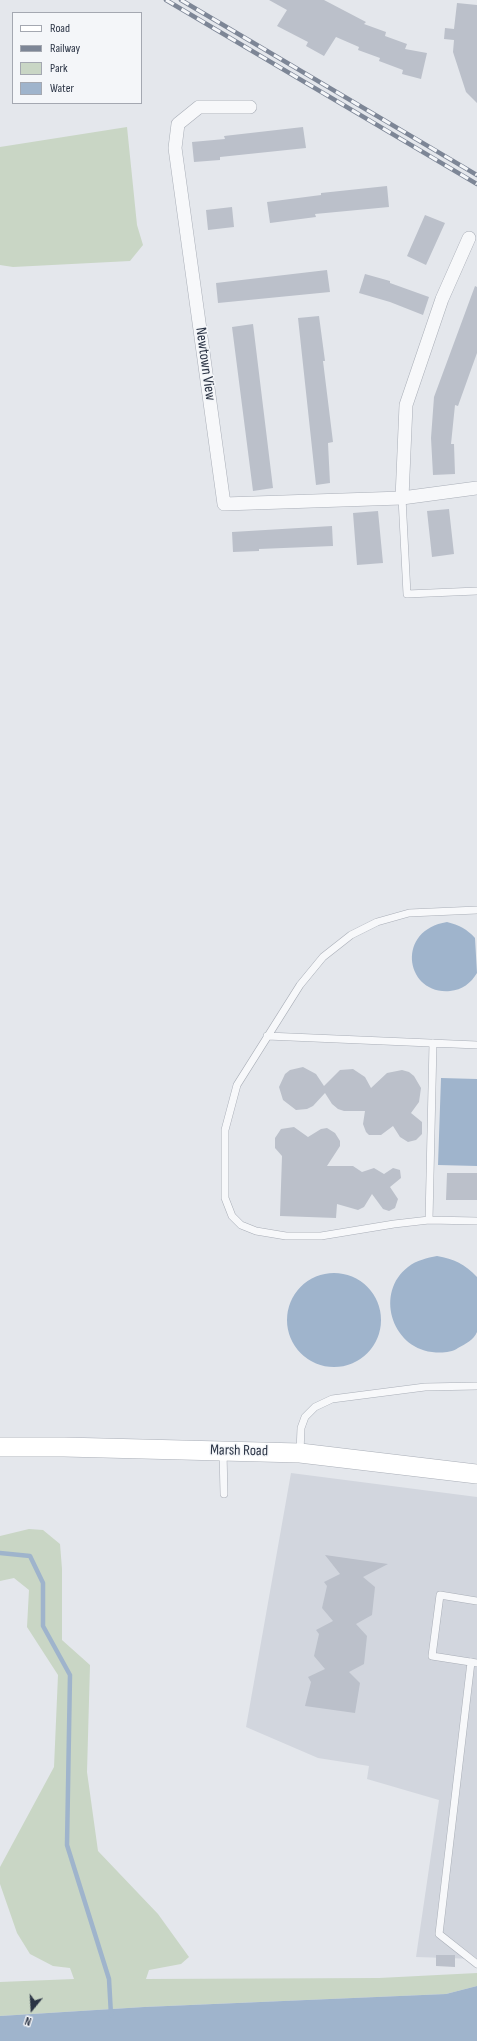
<!DOCTYPE html>
<html>
<head>
<meta charset="utf-8">
<style>
  body { margin:0 }
  #map { position:relative; width:477px; height:2041px; overflow:hidden; background:#e4e7ec; font-family:"Sofia Sans Condensed",sans-serif }
  canvas { display:block }
  .legend { position:absolute; left:12px; top:12px; width:130px; height:92px; box-sizing:border-box; background:#f4f6f9; border:1px solid #a4a8b1; margin:0; padding:5px 7px; list-style:none; font-size:12px; color:#2b3445 }
  .legend li { display:flex; align-items:center; gap:8px; height:20px }
  .legend b { width:20px; border:1px solid #a4a8b1 }
  .north { position:absolute; left:12px; top:1989px; width:40px; height:40px; -webkit-text-stroke:3px #f4f6f9; paint-order:stroke; rotate:198deg; font-size:11px; font-weight:700; line-height:16px; text-align:center; color:#2b3445 }
  .north::after { content:''; display:block; margin:auto; width:14px; height:18px; background:#2b3445; clip-path:polygon(50% 0,100% 100%,50% 72%,0 100%) }
</style>
</head>
<body>
<div id="map">
<canvas width="477" height="2041"></canvas>
<ul class="legend">
<li><b style="height:5px;background:#fff"></b>Road</li>
<li><b style="height:5px;background:#7d8696"></b>Railway</li>
<li><b style="height:11px;background:#c9d6c5"></b>Park</li>
<li><b style="height:11px;background:#9fb4cc"></b>Water</li>
</ul>
<div class="north">N</div>
</div>
<script>
const ctx = document.querySelector('canvas').getContext('2d');
ctx.lineJoin = 'round';
function fill(path, color) { ctx.fillStyle = color; ctx.fill(path, 'evenodd'); }
function trace(path, color, width, dash) { ctx.strokeStyle = color; ctx.lineWidth = width; ctx.lineCap = dash ? 'butt' : 'round'; ctx.setLineDash(dash || []); ctx.stroke(path); }
function label(font, color, halo, rows, align = 'center') {
  ctx.font = font + ' "Sofia Sans Condensed",sans-serif'; ctx.lineWidth = 3; ctx.setLineDash([]); ctx.textBaseline = 'middle'; ctx.strokeStyle = halo; ctx.fillStyle = color; for (const [text, x, y, turn = 0] of rows) {
    ctx.save(); ctx.translate(x, y); ctx.rotate((+turn || 0) * Math.PI / 180); ctx.textAlign = isNaN(turn) ? turn : align; if (halo) ctx.strokeText(text, 0, 0); ctx.fillText(text, 0, 0); ctx.restore();
  }
}
const built = new Path2D(`
  M291,1473L477,1497V1959L416,1957L439,1800L367,1779L369,1766L318,1758L246,1727Z`);
const green = new Path2D(`
  M127,127L137,225L143,245L130,261L13,267L0,265V147Z
  M29,1529L43,1530L60,1544L62,1569V1640L90,1665L87,1772L98,1851L158,1914L189,1957L181,1964L149,1970L146,1979L379,1978L477,1973V1986L446,1994L144,2007L0,2016V1982L74,1979L70,1968L53,1966L30,1954L17,1933L0,1884V1867L54,1767L58,1675L27,1627L29,1590L14,1578L0,1581V1536Z`);
const water = new Path2D(`
  M447,922C459,925 467,929 475,938L477,973C471,983 462,990 450,991C405,995 395,930 447,922Z
  M441,1078L477,1079V1166L438,1165Z
  M437,1256C454,1259 465,1264 477,1277C477,1288 477,1324 477,1332C474,1340 465,1344 458,1348C451,1353 440,1353 432,1352C391,1347 375,1292 408,1267C417,1260 427,1258 437,1256Z
  M287 1320a47 47 0 1 1 94 0a47 47 0 1 1-94 0Z
  M477,1986V2041H0V2016L144,2007L446,1994Z`);
const stream = new Path2D(`
  M0,1553L30,1556L43,1583V1626L70,1675L67,1845L109,1979L111,2015`);
const building = new Path2D(`
  M269,0H324L366,22L364,24L386,32L385,36L407,44L405,49L427,53L421,79L402,74L403,70L379,61L380,58L358,50L359,47L336,37L324,56L306,46L308,42L277,26L287,10Z
  M457,3L477,5V103L466,92L453,52L454,40L444,39L445,28L454,29Z
  M303,127L306,148L220,157V160L194,162L192,142L225,139L224,136Z
  M387,186L389,207L315,214L316,217L270,223L267,202L321,195V193Z
  M232,207L234,227L208,230L206,210Z
  M425,215L445,223L426,265L407,256Z
  M327,270L330,292L218,303L216,283Z
  M365,274L390,281V283L429,297L423,315L390,302L359,293Z
  M475,286L477,287V353L458,406L455,405L451,444H454L455,474L433,475L431,438L434,397Z
  M319,316L325,361H323L333,442L328,443L330,483L316,485L298,318Z
  M253,324L273,488L253,491L232,327Z
  M449,509L454,554L432,557L427,511Z
  M378,511L383,563L357,565L353,513Z
  M332,526L333,546L259,549V551L233,552L232,532Z
  M303,1067L316,1074L324,1086L340,1070L353,1069L365,1077L371,1088L387,1073L402,1070L409,1072L414,1076L421,1088L419,1102L411,1113L422,1122V1134L416,1140L408,1142L400,1137L393,1126L381,1135H369L366,1132L363,1124L365,1111H344L338,1109L332,1104L325,1093L313,1106L307,1109L296,1110L283,1100L279,1087L285,1074L290,1070Z
  M294,1127L308,1137L321,1129L327,1128L335,1133L340,1141V1146L327,1166H353L362,1172L374,1168L384,1174L393,1168L400,1170L401,1178L390,1187L398,1199L395,1208L389,1211L383,1209L372,1194L364,1207L358,1210L337,1204L336,1218L280,1216L282,1156L275,1148V1138L281,1129Z
  M447,1173H477V1200H446Z
  M325,1555L388,1564L363,1577L375,1587L372,1615L356,1624L367,1636L364,1664L349,1672L360,1683L355,1713L305,1706L311,1682L308,1677L325,1669L314,1656L319,1634L316,1630L333,1621L322,1608L327,1586L324,1582L340,1574Z
  M436,1955H455V1967L436,1966Z`);
const lane = new Path2D(`
  M402,498L407,594L477,591
  M477,910L409,913L377,922L351,935L323,957L300,985L237,1085L225,1130V1198L232,1216L241,1225L256,1231L286,1236H321L394,1224L429,1220L477,1221
  M267,1036L477,1045
  M429,1220L433,1043
  M223,1452L224,1494
  M300,1452L301,1428L305,1417L315,1407L332,1399L425,1387L477,1386
  M477,1601L440,1595L432,1656L477,1663
  M471,1662L439,1934L477,1964`);
const street = new Path2D(`
  M250,107H199L178,124L175,148L224,504L402,498L477,488
  M402,498L406,405L442,299L469,238`);
const secondary = new Path2D(`
  M0,1447H64L300,1453L477,1474`);
const rail = new Path2D(`
  M166,0L477,184
  M181,0L477,175`);
const streetNames = [
  ["Newtown View",205,364,82],
  ["Marsh Road",239,1451,1]
];
fill(built, '#d2d6de');
fill(green, '#c9d6c5');
fill(water, '#9fb4cc');
trace(stream, '#9fb4cc', 4.5);
fill(building, '#bbc0ca');
trace(lane, '#a9aeb7', 8);
trace(street, '#a9aeb7', 14);
trace(secondary, '#a9aeb7', 20);
trace(lane, '#f7f8fa', 7);
trace(street, '#f7f8fa', 13);
trace(secondary, '#fff', 19);
trace(rail, '#7d8696', 4.5);
trace(rail, '#f4f6f9', 3, [9]);
label('15px', '#2b3445', '#f4f6f9', streetNames);
</script>
</body>
</html>
